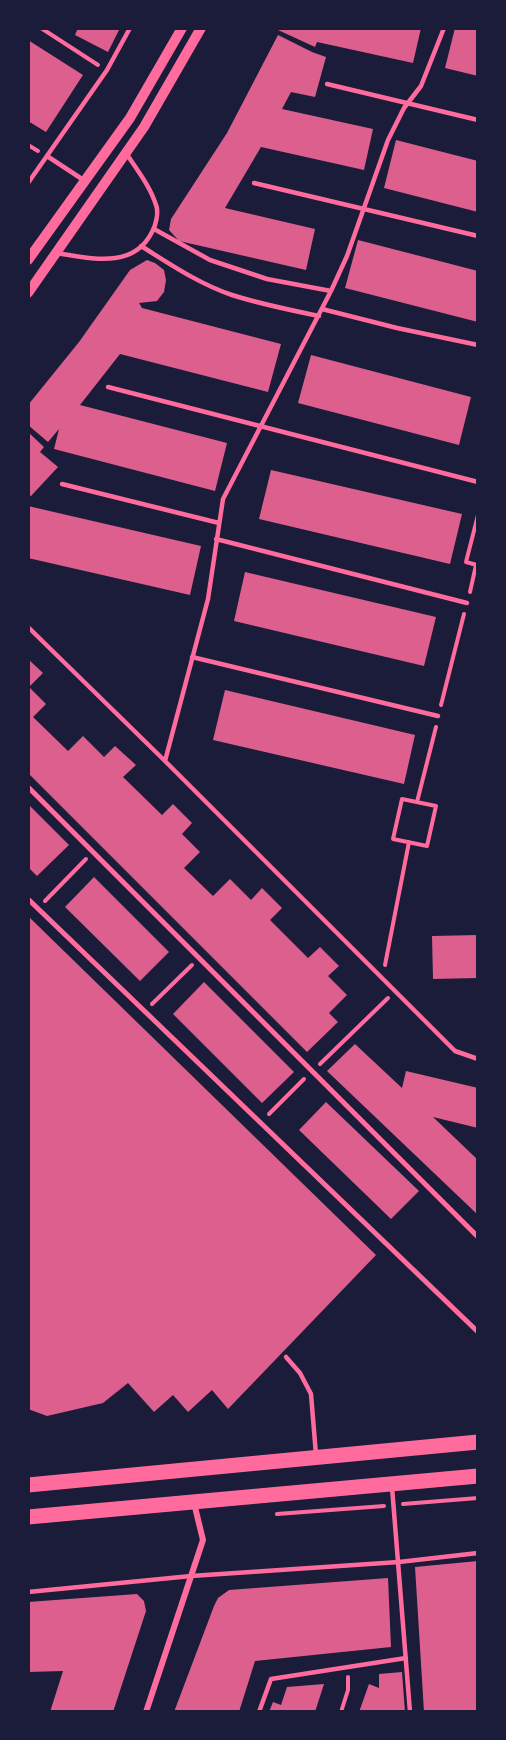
<!DOCTYPE html>
<html>
<head>
<meta charset="utf-8">
<style>
  body { margin:0 }
  #map { position:relative; width:506px; height:1740px; overflow:hidden; background:#1b1b3a; font-family:"Sofia Sans Condensed",sans-serif }
  canvas { display:block }
  .frame { position:absolute; inset:0; border:30px solid #1b1b3a; pointer-events:none }
</style>
</head>
<body>
<div id="map">
<canvas width="506" height="1740"></canvas>
<div class="frame"></div>
</div>
<script>
const ctx = document.querySelector('canvas').getContext('2d');
ctx.lineJoin = 'round';
function fill(path, color) { ctx.fillStyle = color; ctx.fill(path, 'evenodd'); }
function trace(path, color, width, dash) { ctx.strokeStyle = color; ctx.lineWidth = width; ctx.lineCap = dash ? 'butt' : 'round'; ctx.setLineDash(dash || []); ctx.stroke(path); }
const building = new Path2D(`
  M78,28H120L108,52L75,35Z
  M279,28H421L413,63L317,42L315,47L278,30Z
  M455,28L478,29V76L445,68Z
  M278,35L312,52L326,57L315,97L291,92L282,109L373,129L364,170L261,147L225,208L315,229L306,270L179,241L169,230L171,219L227,133Z
  M28,40L83,75L46,132L28,121Z
  M396,140L478,161V212L384,188Z
  M358,240L478,271V322L345,288Z
  M147,260L155,263L164,270L166,280L164,292L157,301L139,303L142,308L281,344L268,392L120,354L80,405L227,443L215,491L54,449L59,429L48,442L28,425V405L79,342L130,270Z
  M311,355L471,397L459,445L298,403Z
  M28,432L44,447L40,452L58,467L31,496L28,495Z
  M271,470L462,514L450,564L259,519Z
  M28,506L201,546L190,595L28,558Z
  M245,572L436,617L424,666L234,621Z
  M28,659L43,673L29,687L46,704L33,717L68,751L83,736L104,757L115,746L136,765L123,777L162,815L173,804L192,823L182,834L200,852L184,868L213,896L230,879L251,900L262,888L282,908L270,920L308,958L320,947L339,966L328,976L347,995L329,1013L338,1022L307,1052L28,773Z
  M225,690L415,735L404,784L213,740Z
  M28,804L69,845L37,876L28,867Z
  M94,877L169,952L140,981L65,907Z
  M28,916L376,1255L228,1409L212,1390L188,1412L173,1395L154,1412L128,1383L103,1403L47,1416L28,1409Z
  M478,935V978L433,979L432,936Z
  M204,982L294,1072L262,1103L173,1014Z
  M355,1044L402,1088L406,1071L478,1088V1128L433,1117L478,1160V1215L327,1071Z
  M326,1102L419,1191L391,1219L299,1130Z
  M478,1561V1712H424L415,1567Z
  M388,1578L391,1647L255,1661L239,1712H174L214,1606L218,1598L229,1590Z
  M137,1594L144,1601L146,1611L113,1712H50L63,1671L28,1672V1602Z
  M402,1672L405,1712H359L369,1684L379,1688V1674Z
  M324,1684L315,1712H269L273,1702L281,1705L287,1687Z`);
const path = new Path2D(`
  M41,28L98,65
  M28,145L38,151
  M477,565L466,562L478,515
  M470,592L476,565
  M441,705L464,614
  M402,799L436,806L427,846L393,839Z
  M417,802L436,727
  M45,901L86,859
  M385,965L409,842
  M152,1004L192,965
  M320,1064L388,998
  M269,1114L304,1079
  M403,1504L478,1498
  M277,1514L384,1506
  M341,1712L348,1690V1677`);
const service = new Path2D(`
  M444,28L421,86L404,108L388,140L347,256L331,291L223,499L208,599L165,761L455,1051L478,1059
  M327,84L478,120
  M47,156L85,181
  M28,183L107,70L130,28
  M254,183L478,236
  M154,229L210,260L267,279L331,291
  M141,246C170,264 199,284 232,295C260,304 290,310 319,316
  M56,253C90,258 133,270 152,232C156,225 159,212 156,205C150,186 137,170 126,153
  M322,309L397,328L478,345
  M108,387L478,482
  M62,484L219,523
  M216,539L467,603
  M28,627L165,761
  M192,657L438,716
  M286,1357L300,1373L311,1394L316,1455
  M392,1487L410,1712
  M28,1592L191,1576L399,1562L478,1553
  M259,1712L271,1679L406,1658`);
const pedestrian = new Path2D(`
  M28,787L478,1237
  M28,899L478,1332`);
const minor = new Path2D(`
  M146,1712L203,1540L194,1503`);
const tertiary = new Path2D(`
  M28,260L130,118L182,28
  M28,293L144,127L201,28`);
const primary = new Path2D(`
  M28,1485L478,1442
  M28,1517L478,1476`);
fill(building, '#dd5f8e');
trace(path, '#ff6b9d', 4);
trace(service, '#ff6b9d', 4.5);
trace(pedestrian, '#ff6b9d', 5);
trace(minor, '#ff6b9d', 6);
trace(tertiary, '#ff6b9d', 10);
trace(primary, '#ff6b9d', 15);
</script>
</body>
</html>
